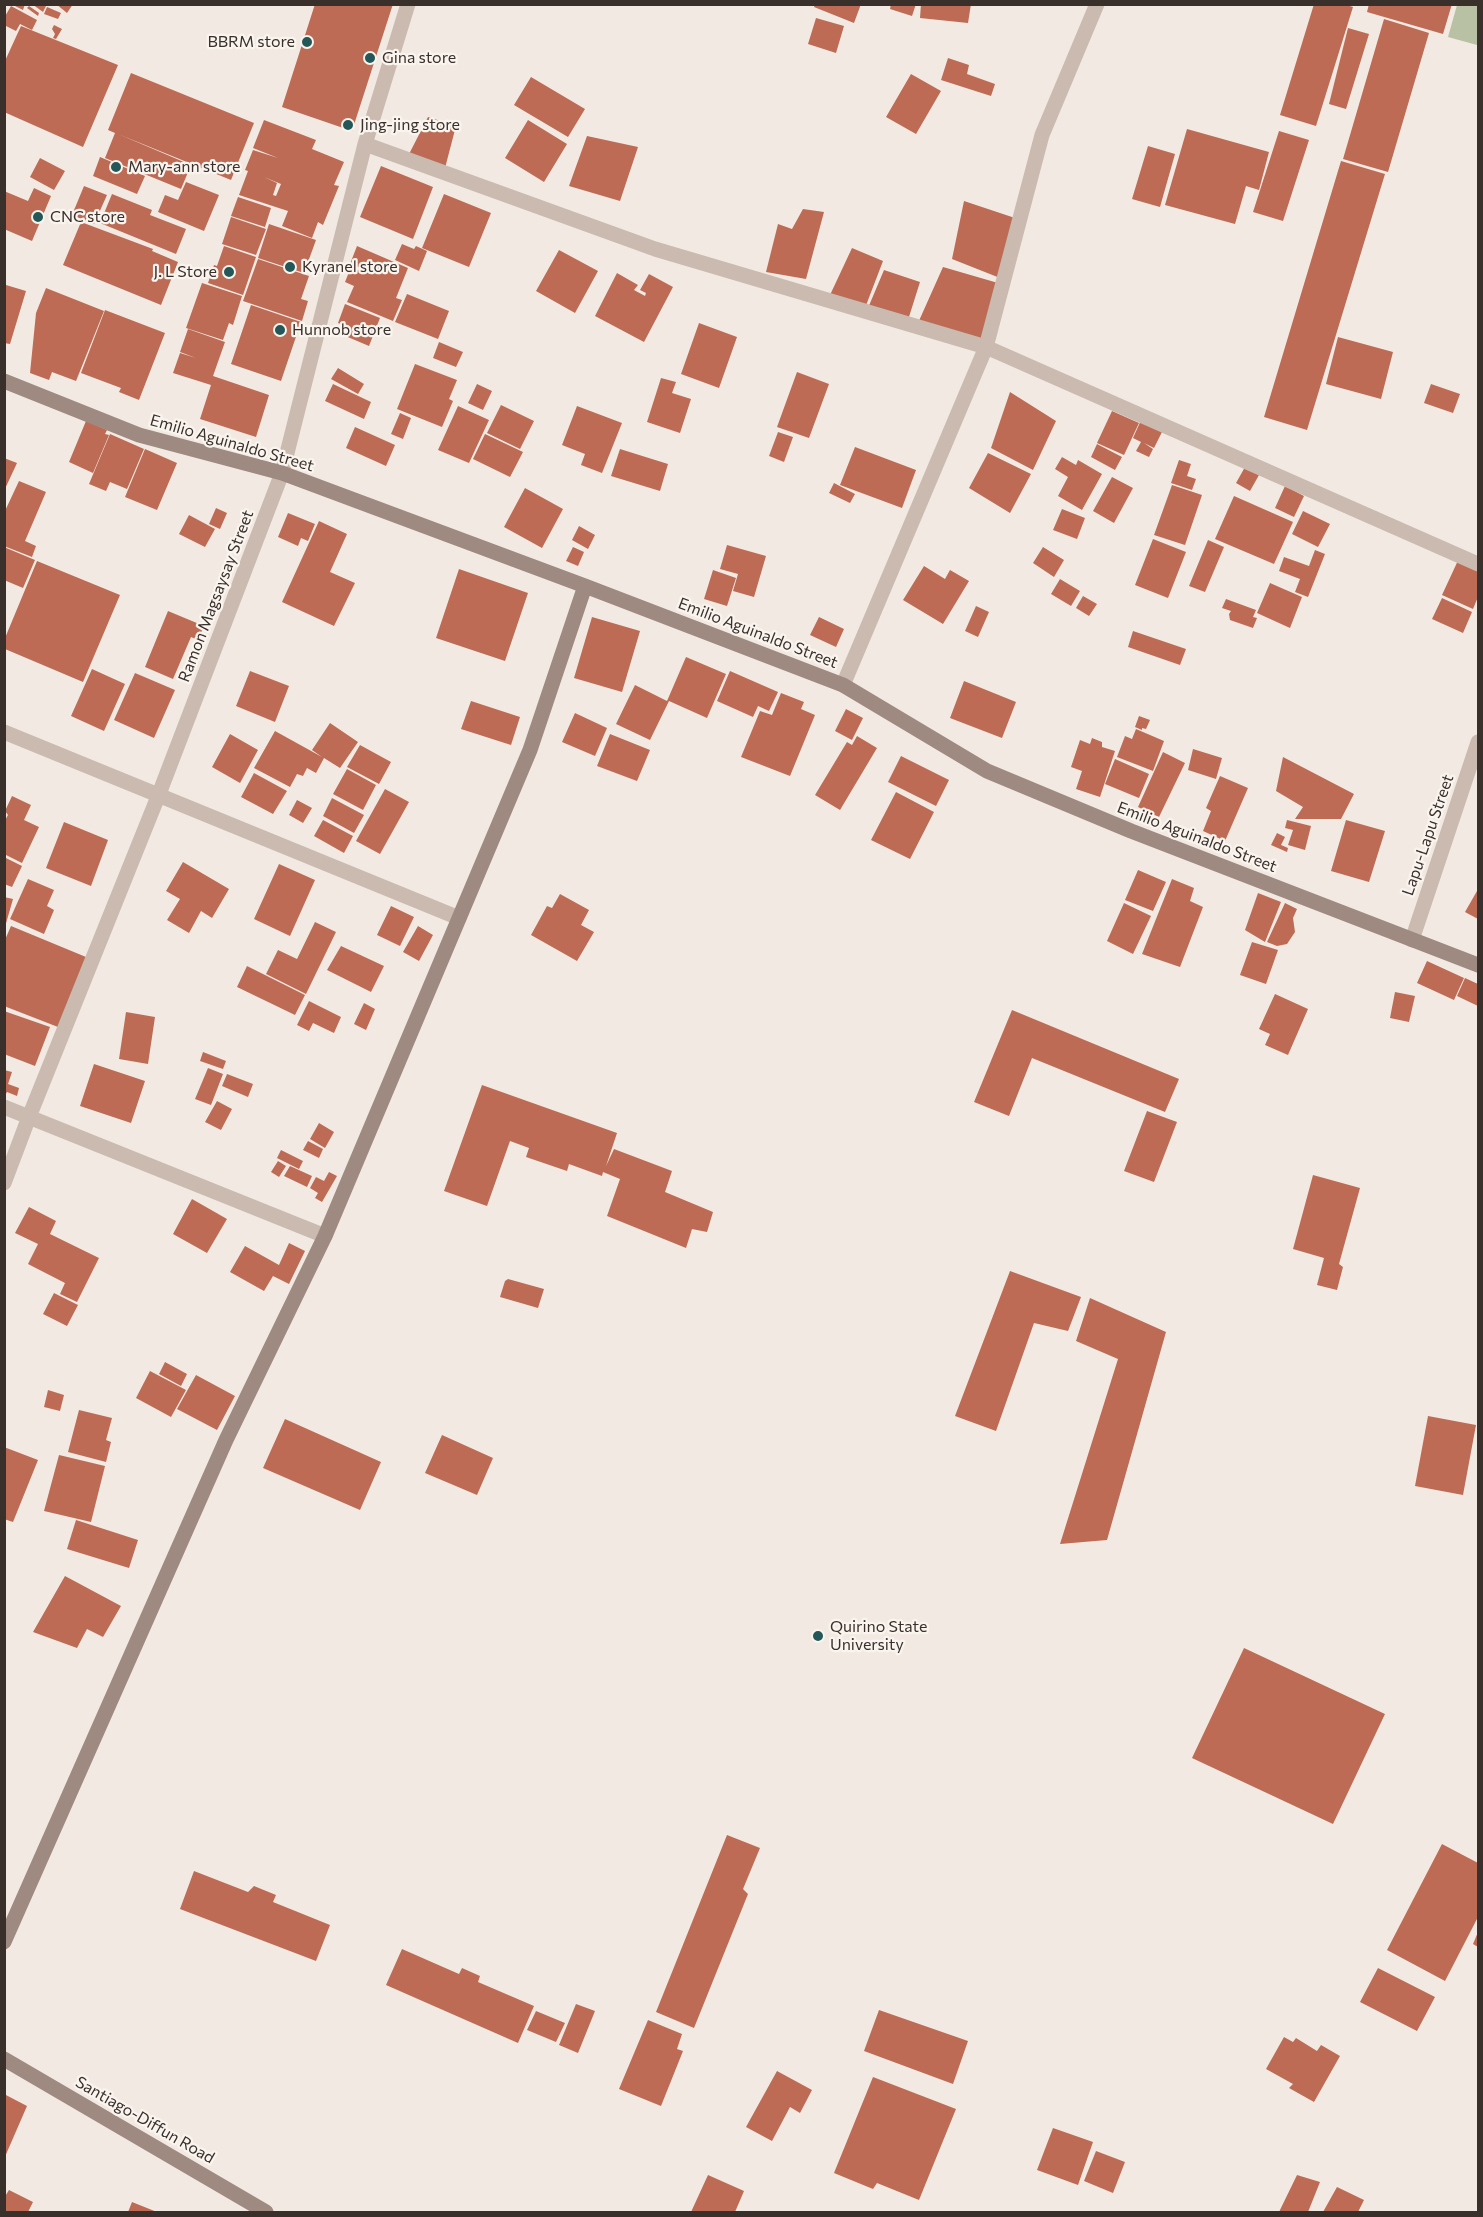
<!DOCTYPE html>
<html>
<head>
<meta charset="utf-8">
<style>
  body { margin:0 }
  #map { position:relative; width:1483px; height:2217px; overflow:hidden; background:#f2eae2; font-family:Commissioner,sans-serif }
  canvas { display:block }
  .frame { position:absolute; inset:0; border:6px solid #39302c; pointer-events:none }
</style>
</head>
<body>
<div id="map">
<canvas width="1483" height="2217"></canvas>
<div class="frame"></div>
</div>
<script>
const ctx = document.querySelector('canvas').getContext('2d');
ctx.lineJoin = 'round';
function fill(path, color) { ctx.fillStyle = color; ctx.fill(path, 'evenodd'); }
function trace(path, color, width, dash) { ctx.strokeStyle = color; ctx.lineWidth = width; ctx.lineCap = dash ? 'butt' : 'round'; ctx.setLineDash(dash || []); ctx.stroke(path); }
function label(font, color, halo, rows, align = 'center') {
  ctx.font = font + ' Commissioner,sans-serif'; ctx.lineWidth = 4.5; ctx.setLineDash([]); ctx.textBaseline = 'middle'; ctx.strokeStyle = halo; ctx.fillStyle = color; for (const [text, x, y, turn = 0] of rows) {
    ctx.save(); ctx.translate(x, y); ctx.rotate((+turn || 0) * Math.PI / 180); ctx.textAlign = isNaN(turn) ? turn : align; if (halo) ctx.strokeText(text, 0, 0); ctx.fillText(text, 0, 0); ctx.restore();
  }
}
const green = new Path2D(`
  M1457,5H1478L1477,45L1448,37Z`);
const building = new Path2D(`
  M11,4H25L23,10Z
  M32,4H47L43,12Z
  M56,4H73L67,13Z
  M315,4H393L352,131L282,107Z
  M815,4H861L854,23L814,7Z
  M891,4H916L912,16L890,9Z
  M921,4H971L968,23L920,18Z
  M1314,4H1343L1353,7L1316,126L1280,115Z
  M1369,4H1452L1443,34L1367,12Z
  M11,6L37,20L32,30L20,24L16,31L4,25V18Z
  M29,6L39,13L38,16L27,8Z
  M47,7L61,13L58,19L44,14Z
  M816,18L844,26L836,53L808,44Z
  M1384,19L1429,33L1388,172L1343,159Z
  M54,25L62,29L56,39L53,38L55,34L52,29Z
  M21,26L118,65L83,147L4,112V63Z
  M1348,28L1369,34L1346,109L1329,104Z
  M948,58L969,65L967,74L995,84L991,96L941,80Z
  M131,73L254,123L231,180L118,134L191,165L181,189L105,158L115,133L108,130Z
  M911,74L941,91L916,134L886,117Z
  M531,77L585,109L568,137L514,105Z
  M428,117L456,126L445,168L408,156Z
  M264,120L316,140L312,149L344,162L334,185L339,186L323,225L318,222L312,238L282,226L288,211L239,195L248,171L245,170L253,150L278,158L253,148ZM264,177L281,184L276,196L273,195L277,183Z
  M528,120L567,144L544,182L505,158Z
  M1187,129L1269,152L1259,190L1246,186L1235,224L1165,205Z
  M1279,131L1309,140L1283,221L1253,212Z
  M587,136L638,147L620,201L569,186Z
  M1148,146L1175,154L1160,207L1132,199Z
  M100,157L145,176L137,194L93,176Z
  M40,158L65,171L54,190L30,177Z
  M1341,161L1385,174L1307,430L1264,417Z
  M381,166L433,187L413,239L360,217Z
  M186,182L219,195L204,231L158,212L165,195L178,200Z
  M84,186L107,195L94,224L72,215Z
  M34,188L51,196L32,241L4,229V191L28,201Z
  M112,194L152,210L150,215L186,229L176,254L100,223Z
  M444,194L491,213L469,267L422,248Z
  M238,197L271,208L265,227L231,216Z
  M964,201L1015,218L1000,278L952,259Z
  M803,209L824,212L806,279L766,272L778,224L792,229Z
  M231,217L266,229L256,255L222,244Z
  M81,222L153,249L152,251L178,262L161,305L63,265Z
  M269,224L316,240L304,273L258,258Z
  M402,244L414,249L416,246L427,251L419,271L395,260Z
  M224,246L256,257L243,295L208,283L214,265L217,266Z
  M357,246L408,268L396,298L402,300L393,321L347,302L354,286L345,282L351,267L360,271L361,268L350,264Z
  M852,248L883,261L865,308L830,295Z
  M559,250L598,271L575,313L536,291Z
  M258,259L309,276L301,299L308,301L302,321L243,301Z
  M943,267L998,283L982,346L918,323Z
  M884,270L920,282L908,320L868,308Z
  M617,273L638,285L634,290L645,296L646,293L640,290L649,274L673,287L644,342L595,316Z
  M202,283L242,296L233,325L229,323L223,340L186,328Z
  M6,285L26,291L10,344L4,343Z
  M46,288L104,311L76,381L52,372L49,380L30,373L36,313Z
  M407,294L449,311L438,339L395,322Z
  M345,304L380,318L369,346L343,335L346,326L338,323Z
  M251,305L301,322L281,381L231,364Z
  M105,310L165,333L139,400L119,392L121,388L81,373Z
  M699,323L737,337L719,388L681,374Z
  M188,329L225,342L213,376L269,395L256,437L200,419L211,385L173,373L180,353L196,358L180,352Z
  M1338,337L1393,352L1381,399L1326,384Z
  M439,342L463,352L456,367L433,358Z
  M415,364L457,380L449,399L453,401L442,427L397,409Z
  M338,368L364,384L358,394L331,379Z
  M797,372L829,384L809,438L777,427Z
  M661,378L676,382L672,393L691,399L680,433L647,422Z
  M333,384L371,402L364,419L325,401Z
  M477,384L492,391L483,410L468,403Z
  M1431,384L1460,394L1453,413L1424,403Z
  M1010,392L1056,421L1033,470L991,448Z
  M501,405L534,421L520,449L487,433Z
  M458,406L489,420L469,463L438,450Z
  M577,406L622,423L602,473L581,465L585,454L562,445Z
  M1112,411L1139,423L1124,455L1097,443Z
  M400,413L411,418L403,439L391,434Z
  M1142,418L1164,428L1154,448L1144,443L1153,449L1149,457L1136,451L1141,442L1133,438Z
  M86,421L107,430L105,434L109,435L93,473L69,462Z
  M355,427L395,445L386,466L346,448Z
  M778,432L793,437L784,462L769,456Z
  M110,434L144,449L127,489L110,482L106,491L89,484Z
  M485,434L523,452L510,477L473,459Z
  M1097,444L1122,457L1115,470L1091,457Z
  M855,447L916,470L902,508L840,485Z
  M145,449L177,463L157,510L125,497Z
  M620,449L668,464L660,491L611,476Z
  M988,453L1031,474L1010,513L969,488Z
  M1062,457L1076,465L1078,460L1102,474L1082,510L1058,496L1068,477L1055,469Z
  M4,458L17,463L4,491Z
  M1179,460L1191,464L1187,476L1196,479L1192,490L1171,483Z
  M1245,467L1259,475L1250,491L1236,483Z
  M1112,477L1133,488L1114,523L1093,511Z
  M19,481L46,492L25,541L36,546L32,557L4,546V513Z
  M834,483L855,494L850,503L829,493Z
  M1172,485L1202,495L1185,545L1154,535Z
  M1285,486L1304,496L1294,517L1275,508Z
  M525,488L563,509L542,548L504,527Z
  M1234,496L1293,522L1274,564L1215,539Z
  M216,508L227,513L220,529L209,524Z
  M1062,509L1085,518L1077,539L1053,530Z
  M1303,511L1330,524L1318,547L1292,534Z
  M288,513L315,524L308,541L301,538L298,546L278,537Z
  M189,515L215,529L205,547L179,534Z
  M319,521L347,534L330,572L355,583L334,626L282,602Z
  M579,526L595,535L588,549L572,540Z
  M1153,539L1186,552L1168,598L1135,585Z
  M1208,540L1224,547L1205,592L1189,586Z
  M727,545L766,556L754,597L733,591L738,574L720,569Z
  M4,547L35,560L23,588L4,580Z
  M573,547L584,552L578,566L566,561Z
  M1043,547L1064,560L1054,577L1033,563Z
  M1315,550L1325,554L1308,597L1295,592L1300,579L1279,571L1284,557L1309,566Z
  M1461,554L1478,562V597L1473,609L1442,595Z
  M37,561L120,595L83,682L5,649V638Z
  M924,566L945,579L950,570L969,581L943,624L903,600Z
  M459,569L528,593L505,661L436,638Z
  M713,570L736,578L727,606L704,599Z
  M1060,579L1080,591L1071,606L1051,594Z
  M1270,583L1302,597L1290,628L1257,613Z
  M1083,596L1097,604L1089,616L1076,608Z
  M1442,598L1472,612L1463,633L1432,619Z
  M1226,599L1256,610L1253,617L1257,618L1253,628L1230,620L1229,614L1231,611L1222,608Z
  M976,606L989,612L978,637L965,631Z
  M168,611L204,626L198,640L191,637L173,679L145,667Z
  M592,617L640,631L622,692L574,678Z
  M819,617L844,629L836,647L810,635Z
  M1133,631L1186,649L1180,665L1128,647Z
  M686,657L726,674L707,718L669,701L650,740L616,724L635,685L667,701Z
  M92,669L125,684L104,731L71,716Z
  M250,671L289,686L275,722L236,706Z
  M730,671L778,692L769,711L758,706L753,717L717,701Z
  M135,673L175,690L154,738L114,720Z
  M964,681L1016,702L1002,738L950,718Z
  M781,693L804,702L801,709L815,715L790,776L741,757L760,711L772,715Z
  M471,701L520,717L511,745L461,729Z
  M846,709L863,718L852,740L835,731Z
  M575,713L607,728L595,756L562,742Z
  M1139,716L1150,720L1146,729L1142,728V730L1135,727Z
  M330,723L358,742L340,768L324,758L316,773L307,768L303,776L297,774L290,787L254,768L275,731L322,757L312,750Z
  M1136,729L1164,741L1153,771L1117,757L1125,736L1132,739Z
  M230,734L258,750L240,783L212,767Z
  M610,734L650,750L637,781L597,766Z
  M857,736L877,748L840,810L815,795L847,742L852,745Z
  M1092,738L1102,742V747L1115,751L1100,797L1076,789L1082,771L1071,767L1080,740L1090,744Z
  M360,745L391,762L379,784L347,767Z
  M1193,749L1222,758L1216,779L1188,770Z
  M1163,752L1185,763L1159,817L1138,807Z
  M901,756L949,780L936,806L888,782Z
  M1283,757L1354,794L1341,819H1295L1303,807L1276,791Z
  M1115,759L1149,774L1139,798L1105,784Z
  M347,769L376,785L363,810L333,794Z
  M254,773L287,791L273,814L241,797Z
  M1220,776L1248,788L1225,841L1203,831L1211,811L1206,808Z
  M385,789L409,802L380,854L356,841Z
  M896,792L934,812L910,859L871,840Z
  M12,796L31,805L24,820L39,827L22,863L4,854V822L8,815L5,811Z
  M332,798L364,815L354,833L323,816Z
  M297,800L312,808L303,823L289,815Z
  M323,820L353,836L344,853L314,836Z
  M1287,820L1311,826L1305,850L1288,845L1293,830L1285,828Z
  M1346,820L1385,831L1369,882L1331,871Z
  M64,822L108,840L91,886L46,868Z
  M1277,833L1285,837L1281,845L1288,848L1287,852L1271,845Z
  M4,857L22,866L12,887L4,884Z
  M183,862L229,889L212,918L201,911L189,933L167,920L180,899L166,891Z
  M279,864L315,880L290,936L254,919Z
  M1138,870L1166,882L1153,911L1125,900Z
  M28,879L54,890L47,906L54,910L44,934L10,919Z
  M1172,879L1194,888L1190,901L1203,907L1180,967L1142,954Z
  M1477,891L1478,892V919L1465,912Z
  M1258,893L1281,902L1265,942L1245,930Z
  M560,894L589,910L581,925L594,932L577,961L531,935L547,906L552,908Z
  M4,897L13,899L5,927H4Z
  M1124,903L1151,916L1133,954L1107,941Z
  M1285,903L1297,909L1293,918L1295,932L1287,944L1277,946L1267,942Z
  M391,906L414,917L400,946L377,935Z
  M315,922L336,932L306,994L266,974L278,950L297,959Z
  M11,926L86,957L58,1027L4,1006V942Z
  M418,926L433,935L419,961L403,952Z
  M1252,942L1278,950L1266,984L1240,975Z
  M341,946L384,966L371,992L327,970Z
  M1427,961L1464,978L1454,1000L1417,983Z
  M247,966L305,995L295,1015L237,987Z
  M1465,978L1478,984V1006L1457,996Z
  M1395,992L1415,996L1409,1022L1390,1018Z
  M1275,994L1308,1009L1288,1055L1265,1045L1270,1034L1259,1029Z
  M309,1001L341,1017L334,1033L313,1023L309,1031L297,1025Z
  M364,1003L375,1009L366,1030L354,1024Z
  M1012,1010L1179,1079L1165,1112L1032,1058L1009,1116L974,1102Z
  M4,1011L50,1027L35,1066L4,1054Z
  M126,1012L155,1017L148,1064L119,1059Z
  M203,1052L226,1061L223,1069L200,1061Z
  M94,1064L145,1081L131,1123L80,1106Z
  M208,1068L223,1074L211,1105L195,1099Z
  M4,1070L12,1072L8,1084L19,1088L17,1096L7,1092L4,1097Z
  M227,1074L253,1084L248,1097L222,1086Z
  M482,1085L617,1133L606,1166L614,1149L672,1171L665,1192L713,1212L707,1232L692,1229L686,1248L607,1216L620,1179L603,1172L602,1176L569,1164L567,1171L526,1157L529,1148L510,1141L487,1206L444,1191Z
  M217,1101L232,1109L221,1130L205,1122Z
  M1147,1111L1177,1122L1154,1182L1124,1171Z
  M319,1123L334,1132L325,1148L310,1139Z
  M308,1141L323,1149L319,1158L303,1150Z
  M281,1150L303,1161L299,1169L277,1158Z
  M278,1161L286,1166L279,1177L271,1172Z
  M290,1166L312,1176L307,1187L284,1176Z
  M329,1172L337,1176L322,1202L315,1198L318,1193L310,1188L316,1177L324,1181Z
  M1313,1175L1360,1188L1339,1264L1343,1267L1337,1290L1317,1285L1324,1258L1293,1249Z
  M192,1199L227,1219L207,1253L173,1234Z
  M29,1207L56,1221L50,1234L99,1258L77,1302L60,1294L65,1283L28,1264L38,1244L15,1233Z
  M289,1243L305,1251L289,1284L273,1276L264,1291L230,1272L245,1246L279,1265Z
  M1010,1271L1081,1297L1068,1331L1034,1323L996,1431L955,1416Z
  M508,1279L544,1289L538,1308L500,1297L505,1281Z
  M54,1293L78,1305L67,1326L43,1314Z
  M1090,1298L1166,1332L1107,1540L1060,1544L1118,1359L1076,1341Z
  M165,1362L187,1374L181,1386L159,1374Z
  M150,1371L186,1390L171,1417L136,1398Z
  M196,1375L235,1396L217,1430L177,1409Z
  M48,1390L64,1395L60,1411L44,1407Z
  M79,1410L112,1418L106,1440L111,1442L106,1462L68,1452Z
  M1428,1416L1476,1425L1463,1495L1415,1486Z
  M285,1419L381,1462L360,1510L263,1468Z
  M442,1435L493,1458L477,1495L425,1473Z
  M4,1447L38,1460L13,1522L4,1519Z
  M59,1455L105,1466L91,1522L44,1511Z
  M76,1520L138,1540L129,1568L67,1549Z
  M65,1576L121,1606L103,1637L87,1629L77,1648L33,1632Z
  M1244,1648L1385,1714L1333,1824L1192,1758Z
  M727,1835L760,1848L743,1889L748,1894L694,2028L656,2012Z
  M1442,1844L1478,1863V1917L1445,1981L1387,1950Z
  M194,1871L248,1892L254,1886L276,1895L273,1902L330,1925L316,1961L180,1909Z
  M1478,1932V1947L1473,1944Z
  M402,1949L459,1974L462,1968L480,1976L478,1982L534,2006L518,2043L386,1985Z
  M1378,1968L1435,1997L1417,2031L1360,2002Z
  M576,2004L595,2011L578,2053L559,2045Z
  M879,2010L968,2041L953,2084L864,2051Z
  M536,2011L565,2023L556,2042L527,2030Z
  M648,2020L682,2034L677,2049L683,2051L661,2106L619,2089Z
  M1284,2037L1293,2042L1296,2038L1317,2051L1321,2045L1340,2056L1314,2102L1289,2088L1293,2084L1266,2069Z
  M777,2071L812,2090L800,2113L790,2107L772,2141L746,2127Z
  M873,2077L956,2109L919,2200L877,2183L873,2189L834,2173Z
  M4,2094L27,2106L4,2159Z
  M1053,2128L1093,2142L1078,2185L1037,2170Z
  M1096,2151L1125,2162L1113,2193L1084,2181Z
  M708,2175L744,2191L735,2212H691Z
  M1297,2175L1320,2182L1308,2212H1279Z
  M1337,2187L1364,2200L1358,2212H1323Z
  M9,2190L33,2202L28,2212H4V2198Z
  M132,2202L157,2212H128Z`);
const street = new Path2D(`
  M365,144L655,249L986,347L1478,564
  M843,685L986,347L1042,135L1097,4
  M4,732L459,918
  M1412,940L1478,742
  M4,1107L325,1236
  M4,1183L29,1117L159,794L282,473L365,144L408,4`);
const secondary = new Path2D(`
  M4,381L139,435L282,473L585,586L843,685L987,771L1131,831L1478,965
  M4,1942L226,1440L325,1236L530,750L585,586
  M4,2059L266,2212`);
const markers = [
  [307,42,6,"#245758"],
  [370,58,6,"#245758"],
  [348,125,6,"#245758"],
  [116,167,6,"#245758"],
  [38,217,6,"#245758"],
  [290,267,6,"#245758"],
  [229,272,6,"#245758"],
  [280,330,6,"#245758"],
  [818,1636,6,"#245758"]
];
const poiNames = [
  ["BBRM store",295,42,"right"],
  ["Gina store",382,58],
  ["Jing-jing store",360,125],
  ["Mary-ann store",128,167],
  ["CNC store",50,217],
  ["Kyranel store",302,267],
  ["J. L Store",217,272,"right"],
  ["Hunnob store",292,330],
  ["Quirino State",830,1627],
  ["University",830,1645]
];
const streetNames = [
  ["Emilio Aguinaldo Street",232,443,16],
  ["Ramon Magsaysay Street",216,596,-69],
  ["Emilio Aguinaldo Street",758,633,21],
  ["Lapu-Lapu Street",1428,835,-71],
  ["Emilio Aguinaldo Street",1197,837,21],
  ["Santiago-Diffun Road",145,2120,30]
];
fill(green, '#b8c1a3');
fill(building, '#bd6b55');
trace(street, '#cabaaf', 15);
trace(secondary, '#9e8a80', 15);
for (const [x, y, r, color] of markers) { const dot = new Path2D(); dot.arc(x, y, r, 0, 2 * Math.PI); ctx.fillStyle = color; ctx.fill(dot); trace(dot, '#faf4ef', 2); }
label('16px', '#39302c', '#faf4ef', poiNames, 'left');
label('16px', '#39302c', '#faf4ef', streetNames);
</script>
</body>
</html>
